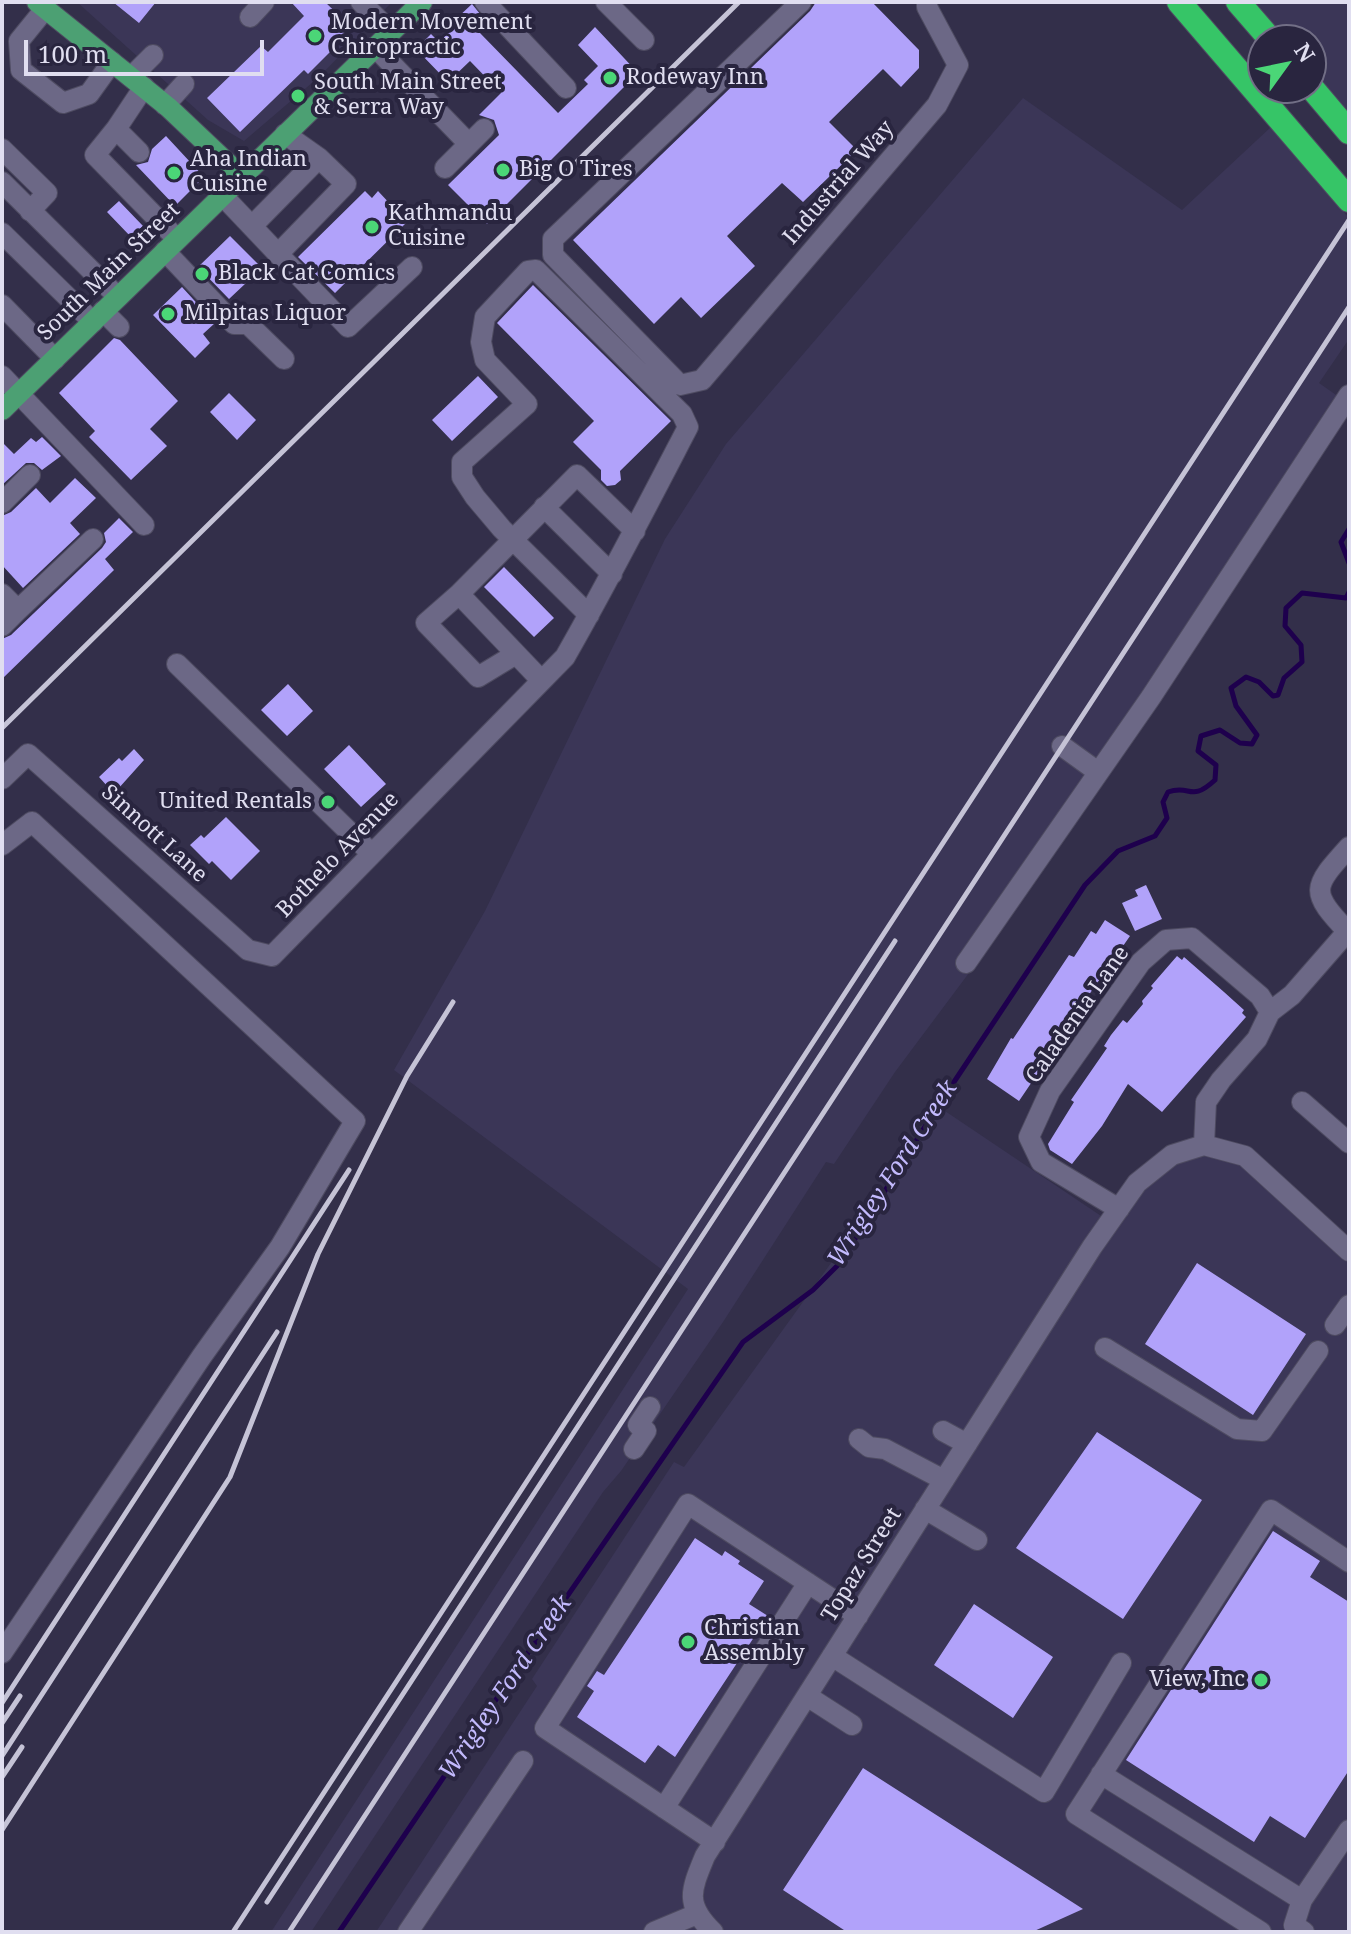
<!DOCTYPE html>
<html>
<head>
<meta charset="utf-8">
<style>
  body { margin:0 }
  #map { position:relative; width:1351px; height:1934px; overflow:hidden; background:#332f4a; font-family:"Noto Serif",serif }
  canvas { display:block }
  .frame { position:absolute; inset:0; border:4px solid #e0def0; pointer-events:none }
  .north { position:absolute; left:1247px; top:24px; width:80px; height:80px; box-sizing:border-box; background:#29253f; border:2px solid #726f86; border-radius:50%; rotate:57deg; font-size:22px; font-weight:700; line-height:32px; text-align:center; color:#e0def0 }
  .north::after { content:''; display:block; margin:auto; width:28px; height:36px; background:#4bd677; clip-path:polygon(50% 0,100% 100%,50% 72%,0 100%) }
  .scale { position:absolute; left:24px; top:40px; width:240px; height:36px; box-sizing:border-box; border:4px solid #e0def0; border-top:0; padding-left:10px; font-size:24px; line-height:28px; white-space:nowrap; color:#e0def0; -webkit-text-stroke:6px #29253f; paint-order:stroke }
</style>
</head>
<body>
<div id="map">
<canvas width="1351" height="1934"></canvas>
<div class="frame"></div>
<div class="north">N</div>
<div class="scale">100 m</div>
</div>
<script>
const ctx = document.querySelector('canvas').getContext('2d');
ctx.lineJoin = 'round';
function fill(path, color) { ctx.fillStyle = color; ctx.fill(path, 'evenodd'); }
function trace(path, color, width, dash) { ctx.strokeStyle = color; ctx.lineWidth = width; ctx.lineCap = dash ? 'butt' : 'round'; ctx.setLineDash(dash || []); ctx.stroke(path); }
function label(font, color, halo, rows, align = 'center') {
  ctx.font = font + ' "Noto Serif",serif'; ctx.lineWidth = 8; ctx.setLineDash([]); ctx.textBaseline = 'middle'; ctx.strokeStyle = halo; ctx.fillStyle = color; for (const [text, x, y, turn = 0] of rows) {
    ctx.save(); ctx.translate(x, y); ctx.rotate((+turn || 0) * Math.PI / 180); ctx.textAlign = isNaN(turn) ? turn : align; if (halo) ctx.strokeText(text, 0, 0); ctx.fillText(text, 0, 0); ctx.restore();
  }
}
const built = new Path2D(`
  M77,2H392L320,76L244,141L208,120Z
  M1238,2H1349V132L1311,87V40H1271Z
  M1023,98L1182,210L1271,127L1349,218V339L1319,383L1349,404L1104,782L1016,910L895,1072L834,1164L826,1162L723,1322L621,1471L603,1492L311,1932H271L688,1289L394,1070L485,911L665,539L726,444Z
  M942,1109L1113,1224L1166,1152L1243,1159L1349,1250V1932H376L537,1686L532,1679L674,1462L684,1467Z`);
const stream = new Path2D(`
  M1349,529L1341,542L1349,563
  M339,1932L514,1673L743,1342L813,1290L840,1263L934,1112L1085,885L1118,851L1155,836L1167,818L1163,802L1168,792C1191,784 1190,803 1215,780L1216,765L1198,751L1201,736L1220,730L1240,743L1252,744L1257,735L1236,706L1231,688L1246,677L1259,682L1273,696L1278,695L1284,678L1302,662L1301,645L1285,626L1286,608L1302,593L1346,598L1349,592`);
const building = new Path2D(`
  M113,2H156L139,23Z
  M291,2H325L353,29L308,74L304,70L240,132L207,98L261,46L268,52L304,16Z
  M816,2H872L919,50V68L901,87L883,69L829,122L857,150L803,202L782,183L727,236L755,266L701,318L681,297L654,324L573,240L810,11Z
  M472,4L489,25L480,33L558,113L588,84L584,80L598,66L578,45L595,27L638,73L487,224L448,185L499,135L494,120L479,115L501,93L470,61L448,82L416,49L431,34L439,42L460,21L457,18Z
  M166,136L204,177L175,206L136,165L148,162L152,149Z
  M365,191L372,198L378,191L407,222L335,293L298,257Z
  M119,201L143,226L131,237L107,212Z
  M230,236L262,268L229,299L198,267Z
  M533,285L671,421L620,471L621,480L615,485L607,486L601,480V470L573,442L594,421L497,323Z
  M182,287L215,323L203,334L210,343L195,358L153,315Z
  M114,338L120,340L178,401L150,429L167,446L131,480L89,437L95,431L59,393Z
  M478,376L498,397L452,441L432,420Z
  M229,393L256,420L237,440L210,412Z
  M42,437L61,456L42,470L34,463H26L2,485V442L14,454L31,438L36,442Z
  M75,478L96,498L70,523L80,534L23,588L2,565V516L11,512L36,488L50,503Z
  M119,518L133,532L105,559L114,570L2,679V639L11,635L102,548L106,542L104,533Z
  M504,567L554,618L534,637L484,587Z
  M288,684L313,711L287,736L261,710Z
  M349,745L386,784L361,807L324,769Z
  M134,749L144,760L118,789L112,783L108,787L99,777L119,758L122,761Z
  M226,817L260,851L231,880L212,861L209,864L190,845L201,835L204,838Z
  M1146,885L1162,919L1135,931L1122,903L1138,896L1135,890Z
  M1105,920L1130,936L1086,999H1083L1060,1034L1063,1036L1019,1101L987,1079L1011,1038L1013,1039L1069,955L1074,957L1091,931L1096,934Z
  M1177,956L1182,960L1184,957L1224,992L1244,1010L1242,1013L1246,1017L1162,1112L1128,1084L1102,1126L1072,1164L1050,1150L1048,1144L1074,1102L1071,1100L1107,1048L1104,1046L1111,1035L1123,1020L1127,1023L1143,1004L1142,1001L1153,988L1151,986Z
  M1197,1263L1306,1334L1253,1415L1145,1344Z
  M1097,1432L1202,1500L1123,1619L1016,1548Z
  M1273,1531L1320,1561L1310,1577L1349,1602V1770L1305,1838L1270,1816L1254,1842L1126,1760Z
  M695,1538L722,1556L725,1551L740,1561L738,1564L764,1581L749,1604L768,1616L675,1757L658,1745L645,1763L577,1717L594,1691L587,1686L597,1671L604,1675Z
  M974,1604L1053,1657L1013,1718L934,1665Z
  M863,1768L1083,1909L1032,1932H847L783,1890Z`);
const minor = new Path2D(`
  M361,2L391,32
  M485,2L566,88
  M606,2L644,40
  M801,2L553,239V255L680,385L702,380L937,105L958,65L927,7V2
  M45,9L19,41L21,70L63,103L89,94L112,62
  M250,17L264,2
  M375,47L469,144L484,129
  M131,77L153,55
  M165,105L184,84
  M116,129L144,87
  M2,149L47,193L30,211
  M139,152L116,129L95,155L177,239
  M445,168L469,144
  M2,182L118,297
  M222,195L278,254L346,184L319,158L285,134
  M252,226L319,158
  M2,233L93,322
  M165,251L234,324H248L284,359
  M278,254L348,327L412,267
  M2,305L55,359
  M103,311L119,327
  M2,376L144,525
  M2,503L30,475
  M544,507L612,574
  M2,594L18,610L2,626
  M459,594L426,623L478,677L516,654
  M18,610L93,539
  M177,664L372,854
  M541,680L459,594L577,475L635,531
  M1062,746L1098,772
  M2,779L28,754L248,950L272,956L565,657C608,582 648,504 688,427L682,414L536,270L528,271L485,317L481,342L485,360L527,404L462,462V477L475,497L502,529L589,615
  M2,845L32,822L355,1121L280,1247L202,1356L2,1653
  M1349,847C1312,888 1309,891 1349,933
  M966,963L1151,697L1349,395
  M1302,1102L1349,1143
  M1204,1145L1206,1102L1221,1080L1257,1039L1270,1012L1292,995L1347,932
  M1119,1209L1041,1162L1029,1137L1050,1091L1141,962L1166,940L1192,938L1260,996L1270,1012
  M1335,1325L1349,1305
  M1105,1348L1237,1429L1262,1431L1318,1351
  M943,1431L967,1444
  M859,1439L869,1447L885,1449L944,1480
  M634,1449L646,1431L638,1425L650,1407
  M925,1509L977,1540
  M832,1656L1044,1792L1121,1663
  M807,1696L852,1725
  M1101,1774L1302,1900
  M664,1808L808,1583
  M715,1842L545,1728L688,1504L858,1616
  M408,1932L523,1761
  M654,1932L697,1914
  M713,1932C684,1904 691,1890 705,1856L1092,1247L1137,1183L1172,1155L1204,1145L1245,1156L1349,1251
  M1261,1932L1076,1814L1271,1510L1349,1562
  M1304,1932L1294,1925L1302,1900L1349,1830`);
const major = new Path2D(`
  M37,2L168,107L241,176
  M2,410L422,2`);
const highway = new Path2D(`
  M1179,2L1349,200
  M1238,2L1271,40
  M1311,87L1349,132`);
const rail = new Path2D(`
  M2,728L739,2
  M2,1703L349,1170
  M2,1723L20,1696
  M2,1756L277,1332
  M2,1777L22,1747
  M2,1830L230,1477L318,1254L407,1076L453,1002
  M267,1902L895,941
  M233,1932L1349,220
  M289,1932L1349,307`);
const markers = [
  [315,36,8,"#4bd677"],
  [610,78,8,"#4bd677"],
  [298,96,8,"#4bd677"],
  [503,170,8,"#4bd677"],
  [174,173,8,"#4bd677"],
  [372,227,8,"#4bd677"],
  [202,274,8,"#4bd677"],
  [168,314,8,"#4bd677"],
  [328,802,8,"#4bd677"],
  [688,1642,8,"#4bd677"],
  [1261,1680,8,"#4bd677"]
];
const poiNames = [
  ["Modern Movement",331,23],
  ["Chiropractic",331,48],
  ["Rodeway Inn",626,78],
  ["South Main Street",314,83],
  ["& Serra Way",314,108],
  ["Aha Indian",190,160],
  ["Cuisine",190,185],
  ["Big O Tires",519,170],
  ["Kathmandu",388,214],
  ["Cuisine",388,239],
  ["Black Cat Comics",218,274],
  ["Milpitas Liquor",184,314],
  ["United Rentals",312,802,"right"],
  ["Christian",704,1629],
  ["Assembly",704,1654],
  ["View, Inc",1245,1680,"right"]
];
const streetNames = [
  ["Industrial Way",839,183,-49],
  ["South Main Street",109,272,-44],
  ["Sinnott Lane",154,834,42],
  ["Bothelo Avenue",338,855,-46],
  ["Caladenia Lane",1078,1015,-55],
  ["Topaz Street",862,1565,-58]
];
const waterNames = [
  ["Wrigley Ford Creek",893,1174,-57],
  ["Wrigley Ford Creek",506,1688,-56]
];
fill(built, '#3b3657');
trace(stream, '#1e004d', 5);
fill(building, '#b1a2fa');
trace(minor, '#4e4b61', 22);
trace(major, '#4e4b61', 22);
trace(highway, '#4e4b61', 26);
trace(minor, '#6c6886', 20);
trace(major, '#4ca073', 20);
trace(highway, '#36c567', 24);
trace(rail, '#c5c3d6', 5);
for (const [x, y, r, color] of markers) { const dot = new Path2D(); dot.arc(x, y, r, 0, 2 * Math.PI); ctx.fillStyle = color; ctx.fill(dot); trace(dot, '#29253f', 3); }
label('22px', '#e0def0', '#29253f', poiNames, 'left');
label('22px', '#e0def0', '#29253f', streetNames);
label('italic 24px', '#c3bafd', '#29253f', waterNames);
</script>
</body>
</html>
